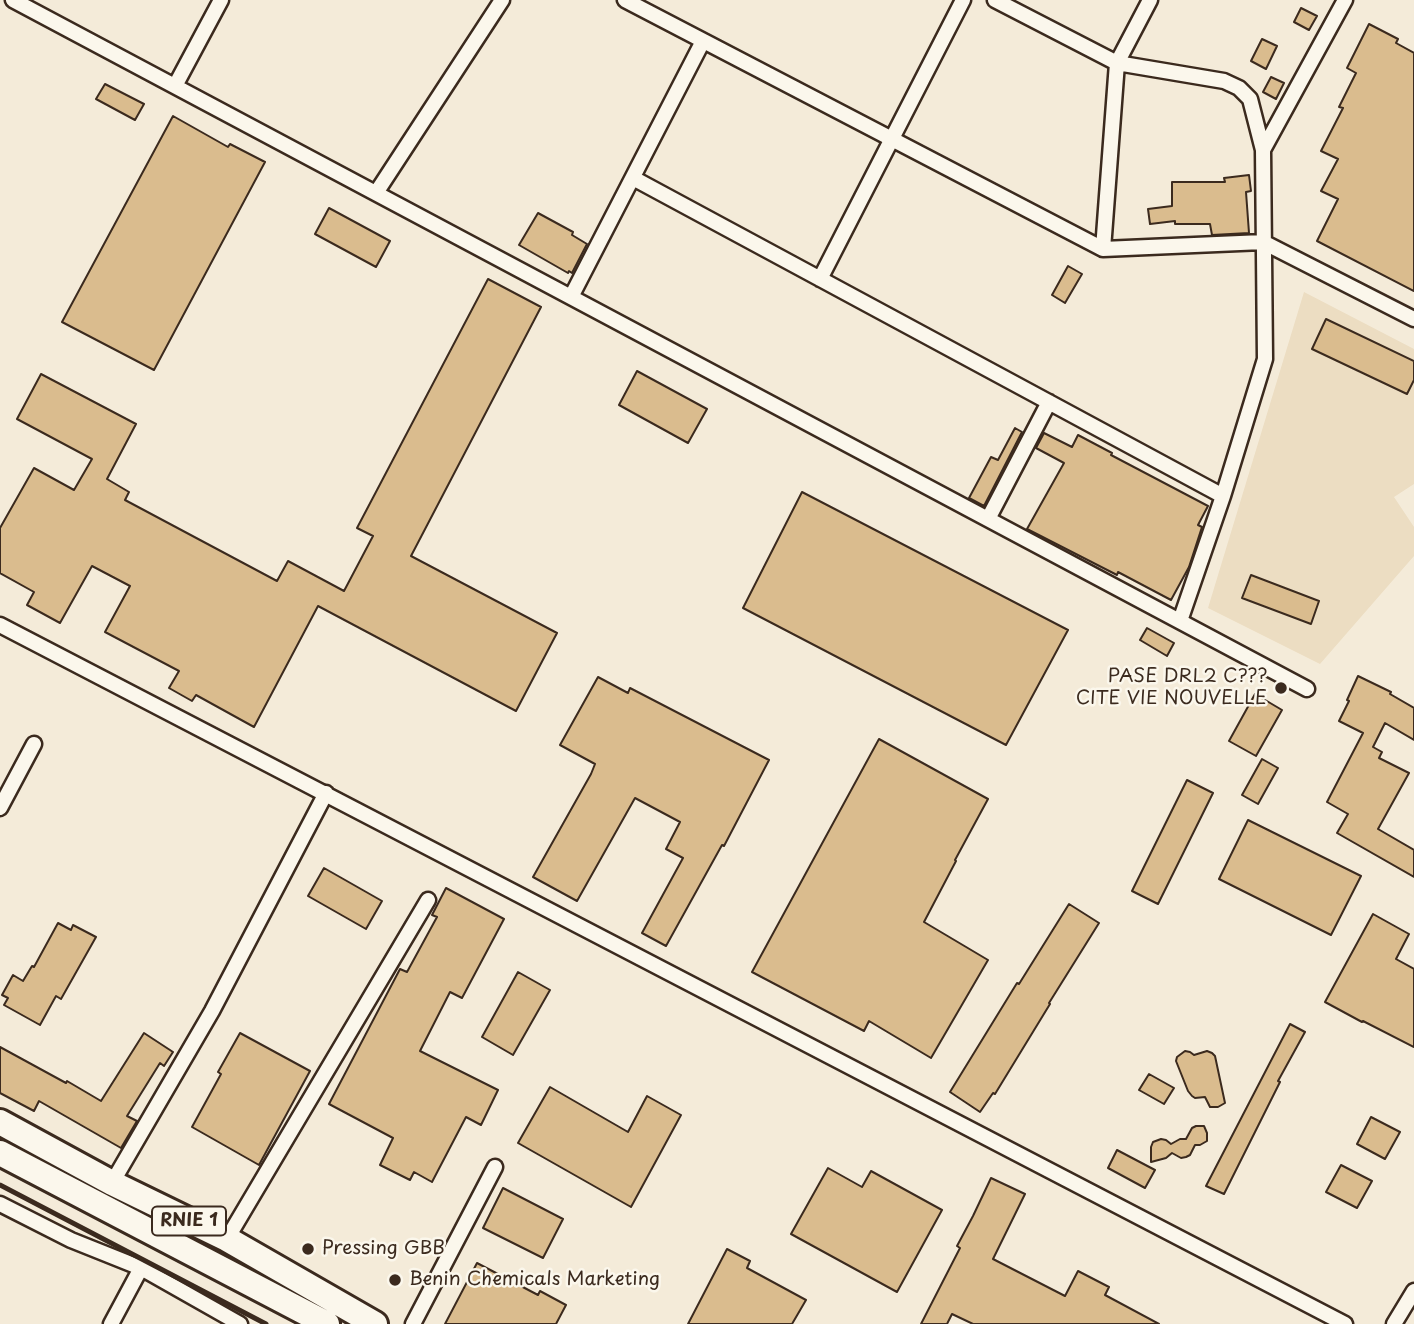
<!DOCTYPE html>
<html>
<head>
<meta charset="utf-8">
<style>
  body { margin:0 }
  canvas { display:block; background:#f4ebd9 }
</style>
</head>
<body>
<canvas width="1414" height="1324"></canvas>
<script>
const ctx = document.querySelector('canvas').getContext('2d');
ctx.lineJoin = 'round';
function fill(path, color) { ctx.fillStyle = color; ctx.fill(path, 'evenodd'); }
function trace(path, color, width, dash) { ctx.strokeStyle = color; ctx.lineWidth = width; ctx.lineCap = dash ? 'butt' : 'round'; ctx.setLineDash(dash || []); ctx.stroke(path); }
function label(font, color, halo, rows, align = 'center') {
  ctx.font = font + ' "Playpen Sans",sans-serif'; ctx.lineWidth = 5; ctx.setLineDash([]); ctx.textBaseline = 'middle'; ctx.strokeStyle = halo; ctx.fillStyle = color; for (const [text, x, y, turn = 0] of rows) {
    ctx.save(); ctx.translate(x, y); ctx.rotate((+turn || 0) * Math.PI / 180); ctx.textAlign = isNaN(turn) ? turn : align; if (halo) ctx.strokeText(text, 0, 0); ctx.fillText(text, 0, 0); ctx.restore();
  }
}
const built = new Path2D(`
  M1304,292L1414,349V484L1394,497L1414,527V556L1320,664L1208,608Z`);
const building = new Path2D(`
  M1301,8L1317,16L1309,30L1294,22Z
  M1369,24L1398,39L1396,43L1414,53V291L1317,241L1338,199L1321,191L1338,159L1321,151L1343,108L1339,107L1356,73L1347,68Z
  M1262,39L1277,46L1266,69L1251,61Z
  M1271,77L1284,83L1276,99L1263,92Z
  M105,84L144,104L135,120L96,99Z
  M173,116L228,147L230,144L265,162L154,370L62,322Z
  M1249,175L1251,191L1246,192L1249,233L1212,235L1210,224H1175V221L1150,224L1148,209L1172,206V182H1225L1224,178Z
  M329,208L390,241L376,267L315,234Z
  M538,213L573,232L572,235L587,244L572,273L569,271L568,273L519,245Z
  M1068,266L1082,274L1065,303L1052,295Z
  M488,279L541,307L411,556L557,633L516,711L318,606L254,727L196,695L192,701L169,688L179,671L105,632L130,586L92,566L60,623L27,605L34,592L0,573V528L34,468L74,490L92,459L17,419L41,374L136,424L107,479L129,492L125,500L277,581L288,561L344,591L373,536L357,528Z
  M1326,319L1414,361V380L1407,394L1312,349Z
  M637,371L707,409L688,443L619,405Z
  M1015,428L1022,432L984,506L969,498L991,457L998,460Z
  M1044,433L1072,447L1078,435L1112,453L1111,455L1208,506L1198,525L1202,527L1189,567L1171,600L1118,572L1117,575L1027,529L1064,463L1036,448Z
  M802,492L1068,630L1006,745L743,608Z
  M1251,575L1319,601L1311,624L1242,598Z
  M1147,628L1174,643L1167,656L1140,640Z
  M1358,676L1391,692L1390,694L1414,708V740L1385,723L1373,747L1382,752L1379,758L1409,773L1378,829L1414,850V877L1337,833L1348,814L1327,802L1363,733L1339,721L1349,701L1347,700Z
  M598,677L628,693L630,688L769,760L724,846L722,845L666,946L642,933L683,858L666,849L680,822L635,798L577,901L533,877L591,774L595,764L560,745Z
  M1255,694L1282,710L1256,756L1229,741Z
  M879,739L988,799L955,860L956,861L924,922L988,960L931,1058L869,1021L864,1031L752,972Z
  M1262,759L1278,768L1258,804L1242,795Z
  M1187,780L1213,793L1158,904L1132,891Z
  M1248,820L1361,876L1331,935L1219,879Z
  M324,868L382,901L366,929L308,896Z
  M446,888L504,919L462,998L450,992L420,1051L498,1090L481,1125L466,1117L432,1182L414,1172L410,1180L380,1165L393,1138L329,1104L400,969L407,972L437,917L432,915Z
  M1069,904L1099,923L1049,1003L1050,1004L995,1094L993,1093L980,1112L950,1092L1017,983L1019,984Z
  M1373,914L1409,934L1396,959L1414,969V1047L1363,1021L1362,1022L1325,1002Z
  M58,923L71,930L73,925L96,937L61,999L56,996L40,1025L4,1005L8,998L2,995L13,975L23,981L32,966L34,967Z
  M518,972L550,990L513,1055L482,1037Z
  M1290,1024L1305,1032L1278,1081L1280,1082L1224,1194L1206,1186Z
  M144,1033L173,1052L164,1066L160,1063L127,1116L137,1121L121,1148L39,1101L34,1111L0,1093V1047L66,1083L67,1081L101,1101Z
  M240,1033L310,1071L259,1165L192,1127L221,1074L218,1072Z
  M1185,1051L1190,1052L1194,1055L1207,1051L1212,1053L1215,1056L1225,1103L1218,1107H1210L1205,1097L1195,1098L1192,1096L1188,1091L1176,1061L1177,1057Z
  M1149,1074L1174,1088L1164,1104L1139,1090Z
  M550,1087L628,1132L647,1096L681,1115L631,1207L518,1143Z
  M1371,1117L1400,1132L1385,1159L1357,1144Z
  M1196,1126H1204L1207,1133V1141L1200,1145H1195L1190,1155L1186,1157L1181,1158L1172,1153L1166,1158L1151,1162V1147L1153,1142L1161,1139L1166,1140L1171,1144L1180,1139H1186L1192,1128Z
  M1117,1150L1155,1170L1145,1188L1108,1168Z
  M1341,1165L1372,1181L1357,1208L1326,1192Z
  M828,1168L862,1187L871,1171L942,1210L897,1292L791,1234Z
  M991,1178L1025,1194L993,1259L1065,1296L1078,1271L1109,1287L1105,1295L1159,1324H973L952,1314L947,1324H921L960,1248L957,1246L973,1216Z
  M503,1188L563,1219L543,1258L483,1228Z
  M727,1249L750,1261L747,1268L806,1300L792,1324H688Z
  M477,1263L538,1295L540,1291L566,1305L556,1324H445Z`);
const street = new Path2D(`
  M13,0L1307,689
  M625,0L1103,249L1263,242L1414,319
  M995,0L1117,63L1150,0
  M175,86L221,0
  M1263,150L1345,0
  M633,178L1223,496
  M376,193L502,0
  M1103,249L1117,63L1224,81L1239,88L1250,99L1263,150L1265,359L1223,496L1180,621
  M820,279L963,0
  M571,297L703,41
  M988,519L1049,402
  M0,625L1345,1324
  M0,808L34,744
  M112,1183L212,1011L326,793
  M0,1204L71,1240L141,1268L240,1324
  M227,1239L428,900
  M111,1324L141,1268
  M413,1324L495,1167
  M1394,1324L1414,1291`);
const highway = new Path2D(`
  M0,1122L112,1183L227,1239L375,1324
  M0,1153L327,1324`);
const rail = new Path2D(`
  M0,1185L266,1324`);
const markers = [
  [1281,688,7,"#3b2a1e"],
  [308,1249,7,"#3b2a1e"],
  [395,1280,7,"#3b2a1e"]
];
const shields = [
  [189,1221,74]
];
const shieldNames = [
  ["RNIE 1",189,1221]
];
const poiNames = [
  ["PASE DRL2 C???",1267,677,"right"],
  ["CITE VIE NOUVELLE",1267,699,"right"],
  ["Pressing GBB",322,1249],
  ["Benin Chemicals Marketing",409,1280]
];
fill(built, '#ecddc2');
fill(building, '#dabc8e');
trace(building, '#3b2a1e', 2);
trace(street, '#3b2a1e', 19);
trace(highway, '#3b2a1e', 30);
trace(street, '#fbf7ec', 14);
trace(highway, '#fbf7ec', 24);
trace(rail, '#3b2a1e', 5);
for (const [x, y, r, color] of markers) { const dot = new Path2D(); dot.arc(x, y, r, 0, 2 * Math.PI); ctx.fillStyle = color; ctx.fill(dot); trace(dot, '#fbf7ec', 2.5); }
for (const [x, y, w] of shields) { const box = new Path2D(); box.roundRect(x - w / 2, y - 14.5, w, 29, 5); ctx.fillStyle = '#fbf7ec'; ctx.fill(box); trace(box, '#3b2a1e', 2); }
label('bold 18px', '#3b2a1e', null, shieldNames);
label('19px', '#3b2a1e', '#fbf7ec', poiNames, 'left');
</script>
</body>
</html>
